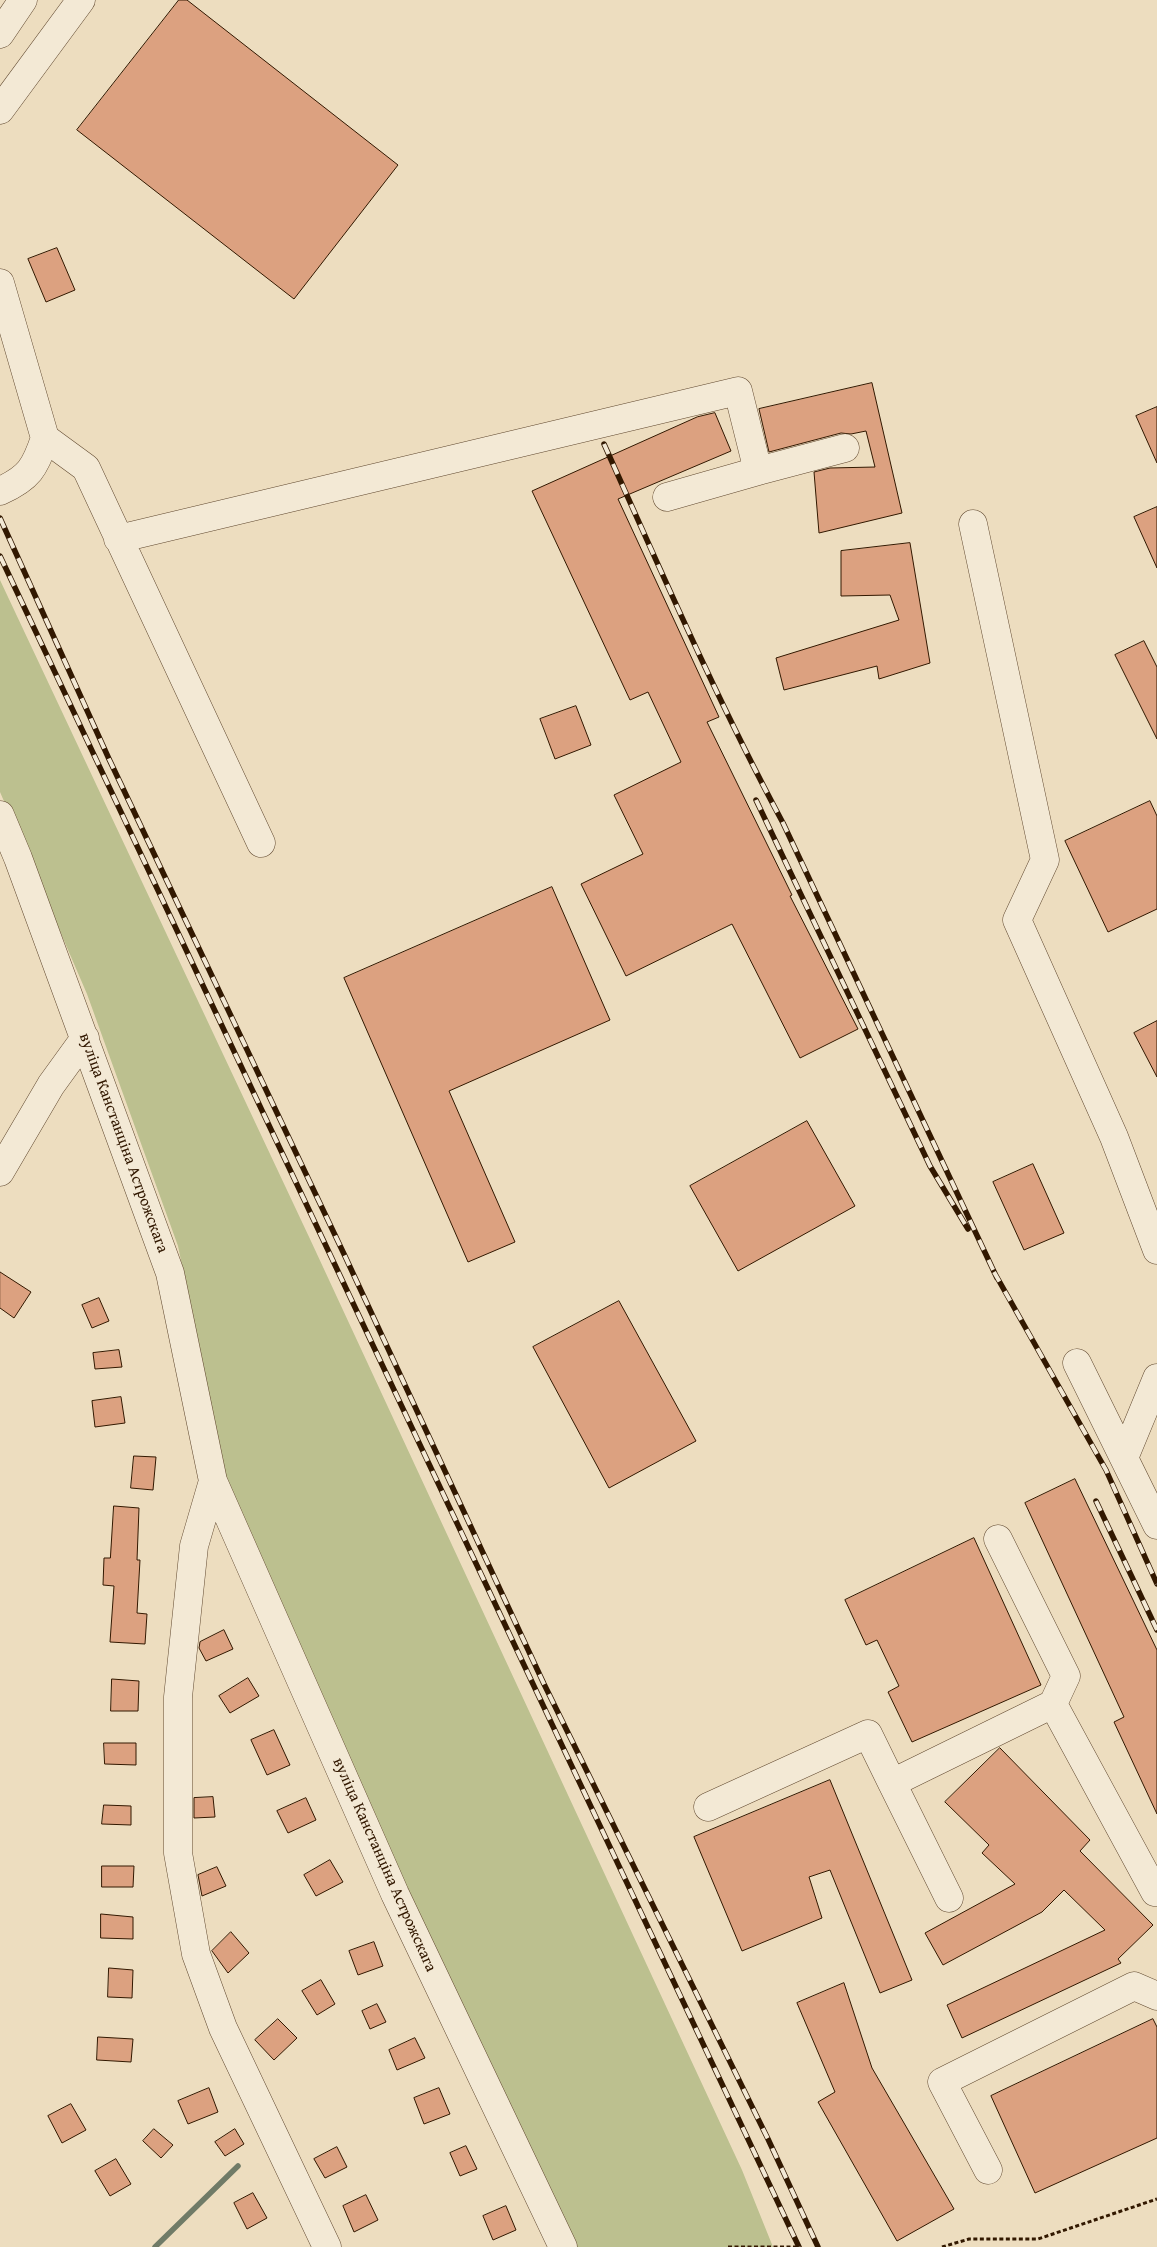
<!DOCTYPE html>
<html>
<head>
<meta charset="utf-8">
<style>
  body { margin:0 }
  canvas { display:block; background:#edddbf }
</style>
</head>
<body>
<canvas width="1157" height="2247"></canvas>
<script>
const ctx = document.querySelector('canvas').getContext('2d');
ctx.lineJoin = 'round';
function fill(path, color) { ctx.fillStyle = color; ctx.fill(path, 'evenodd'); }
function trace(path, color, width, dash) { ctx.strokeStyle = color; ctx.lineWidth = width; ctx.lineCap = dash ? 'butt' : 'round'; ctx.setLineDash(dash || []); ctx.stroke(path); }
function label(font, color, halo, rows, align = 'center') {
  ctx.font = font + ' "Gentium Book Plus",serif'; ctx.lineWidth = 4.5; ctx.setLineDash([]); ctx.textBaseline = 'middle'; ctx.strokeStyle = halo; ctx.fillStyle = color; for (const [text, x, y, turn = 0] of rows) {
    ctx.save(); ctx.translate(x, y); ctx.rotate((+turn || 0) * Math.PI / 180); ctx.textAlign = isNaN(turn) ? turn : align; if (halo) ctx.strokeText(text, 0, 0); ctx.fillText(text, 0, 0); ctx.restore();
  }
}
const green = new Path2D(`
  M0,580L310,1239L742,2170L773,2247H575L384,1840L226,1478L178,1246L87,994L0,792Z`);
const stream = new Path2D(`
  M155,2247L238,2166`);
const building = new Path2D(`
  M179,0H187L398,165L294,299L77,130Z
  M57,248L75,290L46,302L28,259Z
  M872,383L902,513L819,533L814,472L830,468L875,467L866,431L851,434L841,433L769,452L759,409Z
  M1157,407V463L1136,416Z
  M715,413L731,451L618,499L719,717L707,722L792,895L790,896L858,1029L800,1058L732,924L626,976L581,884L643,854L614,795L681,762L648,692L630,700L532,491L697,417Z
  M1157,507V568L1134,517Z
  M910,543L930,663L879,679L877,666L784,690L776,658L899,620L890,595L841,596V551Z
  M1144,641L1157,667V739L1115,655Z
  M576,706L591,745L555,759L540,719Z
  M1150,801L1157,816V909L1108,932L1065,841Z
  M552,887L610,1020L449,1091L515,1242L468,1262L344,978Z
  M1157,1021V1077L1134,1033Z
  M807,1121L855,1206L738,1271L690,1186Z
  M1033,1164L1064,1233L1024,1250L993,1182Z
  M0,1272L31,1292L14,1318L0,1308Z
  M99,1298L109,1321L92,1328L82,1305Z
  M619,1301L696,1441L609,1488L533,1347Z
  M119,1350L122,1367L95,1369L93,1353Z
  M121,1397L125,1423L95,1427L92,1401Z
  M134,1456L156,1457L153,1490L131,1488Z
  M1075,1479L1157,1650V1814L1114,1722L1124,1717L1025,1503Z
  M114,1506L139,1508L137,1560H140L137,1613L147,1614L145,1644L110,1642L114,1586L103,1585L104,1558H110Z
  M974,1538L1041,1685L912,1742L888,1692L899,1686L877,1640L866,1645L845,1600Z
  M224,1630L233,1649L206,1661L199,1648L200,1642Z
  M248,1678L259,1696L230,1713L219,1696Z
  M112,1679L139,1681L138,1711H111Z
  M274,1730L290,1765L267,1775L251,1740Z
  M104,1743H136V1765L105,1764Z
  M1000,1748L1090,1840L1080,1851L1153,1925L1118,1959L1121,1963L962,2038L947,2005L1105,1930L1064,1890L1042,1912L943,1965L925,1933L1015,1884L982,1853L989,1845L945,1802Z
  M830,1780L912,1980L880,1993L830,1870L809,1877L822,1918L742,1951L694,1837Z
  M213,1797L215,1817L194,1818V1798Z
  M306,1798L316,1820L288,1833L277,1811Z
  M104,1805L131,1806V1825L102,1824Z
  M330,1860L343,1882L316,1896L304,1875Z
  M102,1866H134L133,1887H102Z
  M217,1867L226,1886L202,1896L198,1875Z
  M101,1914L133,1917V1939L101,1938Z
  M231,1932L249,1953L228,1973L212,1951Z
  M374,1942L383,1966L358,1975L349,1951Z
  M109,1968L133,1970L132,1998L108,1997Z
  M321,1980L335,2004L317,2015L302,1991Z
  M844,1983L872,2068L954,2209L897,2241L818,2102L835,2092L797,2003Z
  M377,2004L386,2022L370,2029L362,2011Z
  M278,2019L297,2038L274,2060L255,2040Z
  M1153,2019L1157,2027V2138L1035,2193L991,2096Z
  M98,2037L133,2039L131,2062L97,2060Z
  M415,2038L425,2058L397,2070L389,2050Z
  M209,2088L218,2112L188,2124L178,2101Z
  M439,2088L450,2114L424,2124L414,2098Z
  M71,2104L86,2130L62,2143L48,2116Z
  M154,2129L173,2145L161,2158L143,2141Z
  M235,2129L244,2144L225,2156L215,2142Z
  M466,2146L477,2169L460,2176L450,2153Z
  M337,2147L347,2167L325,2178L314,2159Z
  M116,2159L131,2184L110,2196L95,2171Z
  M253,2193L267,2218L247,2229L234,2203Z
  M366,2195L378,2220L354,2232L343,2206Z
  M506,2206L516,2230L493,2240L483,2216Z`);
const path = new Path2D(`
  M728,2247H800
  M942,2247L969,2239H1038L1157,2199`);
const minor = new Path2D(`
  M0,34L23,0
  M0,110L81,0
  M0,283L45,438C35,468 29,478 0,491
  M45,438L86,468L261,843
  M758,471L845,448
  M973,524L1045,860L1017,920L1114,1137L1157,1250
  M118,539L738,391L758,471L667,497
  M0,815L18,858L170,1273L213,1481L395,1894L563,2247
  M0,1172L51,1085L85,1038
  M1077,1363L1157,1525
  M1124,1458L1157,1378
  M213,1481L194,1546L178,1697V1853L196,1954L223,2028L327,2247
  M998,1539L1066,1676L1053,1704L1155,1892
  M892,1783L949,1898
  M708,1807L868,1734L892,1783L1053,1704
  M988,2170L942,2082L1134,1986L1157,1996`);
const rail = new Path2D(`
  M604,444C661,571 717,700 783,823L997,1278
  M0,518L109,759L344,1254L544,1684L768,2139L818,2247
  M0,556L799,2247
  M756,800L930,1166L968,1229
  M994,1272L1106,1470L1157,1584
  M1096,1501L1157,1630`);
const streetNames = [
  ["вуліца Канстанціна Астрожскага",123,1143,70],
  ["вуліца Канстанціна Астрожскага",384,1865,66]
];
fill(green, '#bcc08f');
trace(stream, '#707b67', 5.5);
fill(building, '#dca180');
trace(building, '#321800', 1);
trace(minor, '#614930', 29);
trace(path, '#321800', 3, [4, 2.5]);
trace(minor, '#f3e9d5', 28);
trace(rail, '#321800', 5.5);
trace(rail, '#f3e9d5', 4, [11]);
label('16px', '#321800', '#f3e9d5', streetNames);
</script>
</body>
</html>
